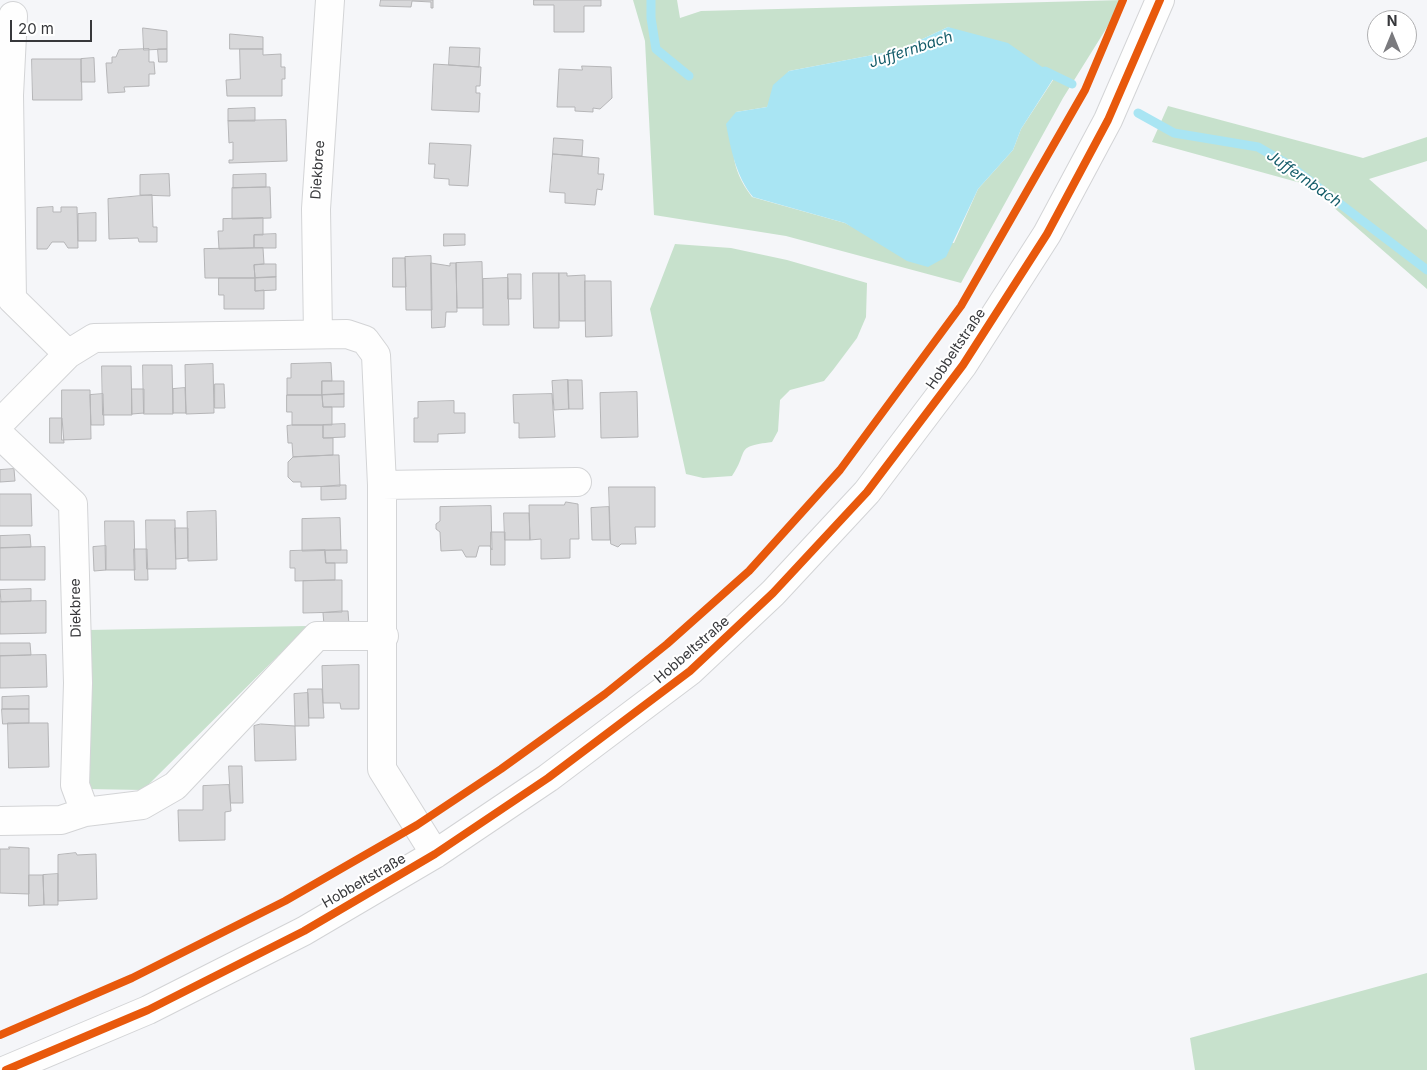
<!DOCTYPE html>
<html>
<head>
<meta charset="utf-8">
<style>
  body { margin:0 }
  #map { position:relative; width:1427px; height:1070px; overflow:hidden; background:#f5f6f9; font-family:Inter,sans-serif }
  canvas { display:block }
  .north { position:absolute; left:1367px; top:10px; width:50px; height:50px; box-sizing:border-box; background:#fff; border:1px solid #afafb1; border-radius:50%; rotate:0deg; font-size:14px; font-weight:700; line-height:20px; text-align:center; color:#37383b }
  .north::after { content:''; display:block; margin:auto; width:18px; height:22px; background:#7a7a7e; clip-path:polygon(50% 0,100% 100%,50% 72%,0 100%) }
  .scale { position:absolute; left:10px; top:20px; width:82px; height:22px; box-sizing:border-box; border:2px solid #37383b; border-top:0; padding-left:6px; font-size:15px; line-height:18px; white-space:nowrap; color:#37383b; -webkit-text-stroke:4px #fff; paint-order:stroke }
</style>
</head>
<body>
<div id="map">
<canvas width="1427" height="1070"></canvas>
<div class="north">N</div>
<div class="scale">20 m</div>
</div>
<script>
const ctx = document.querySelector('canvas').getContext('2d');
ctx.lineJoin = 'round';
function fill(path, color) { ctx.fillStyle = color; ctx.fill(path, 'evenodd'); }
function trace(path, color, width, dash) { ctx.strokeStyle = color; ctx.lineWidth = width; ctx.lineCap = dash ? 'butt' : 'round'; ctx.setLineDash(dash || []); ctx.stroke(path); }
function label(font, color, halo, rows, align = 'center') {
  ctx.font = font + ' Inter,sans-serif'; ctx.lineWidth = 4; ctx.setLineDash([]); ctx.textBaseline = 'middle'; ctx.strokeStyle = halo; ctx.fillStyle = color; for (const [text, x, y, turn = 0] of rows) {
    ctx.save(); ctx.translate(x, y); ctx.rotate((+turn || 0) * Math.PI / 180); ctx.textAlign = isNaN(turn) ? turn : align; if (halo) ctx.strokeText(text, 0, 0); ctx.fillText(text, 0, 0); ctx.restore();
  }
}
const green = new Path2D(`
  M633,0H677L680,18L701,11L1124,0L1063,98L961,283L786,236L654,215L645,41ZM948,27L1055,77L1021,129L1013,150L978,189L954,243L865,233L845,223L752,197C729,166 732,148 736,112L767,107L789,71L899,50Z
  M1168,106L1363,158L1427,137V161L1369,179L1427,230V289L1308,185L1152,142Z
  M675,244L731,248L787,260L867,283L866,317L857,338L833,370L824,381L790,390L780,400L778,431L772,442C733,447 750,450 732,476L703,478L686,474L650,309Z
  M308,626L143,790L87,789L88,630Z
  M1427,973V1070H1195L1190,1038Z`);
const water = new Path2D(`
  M948,27L1008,43L1055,76L1021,129L1013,150L978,189L946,257L928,267L907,261L845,223L753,197C736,176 731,150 726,124L736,112L767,107L773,85L789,71L899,50Z`);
const stream = new Path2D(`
  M651,0V18L656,49L689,76
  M1045,71L1072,84
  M1138,113L1174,133L1258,147L1289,165L1427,270`);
const building = new Path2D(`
  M381,0H433V8H431V2L412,1L411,7L380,6Z
  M534,0H601V6H584V32H554V5H534Z
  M143,28L167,31V49L144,50Z
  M230,34L263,37V49H230Z
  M450,47L480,48L479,67L449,65Z
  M149,49V62H154L155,74H149V86L124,87L125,92L108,93L106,63H112V57H116L119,50Z
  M158,49H167V62H159Z
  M240,49H263V55L281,54V67H285V79H282V96H227L226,80L240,79Z
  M94,58L95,82H81V59Z
  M32,59H81L82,100H33Z
  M434,64L481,67L480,86H476V93H480L479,112L432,110Z
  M582,66L611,67L612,98L600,109L593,108V112L575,111V107H557L559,69L582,70Z
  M255,108V121H228V109Z
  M286,120L287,161L229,163V160H233V142L229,143L228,121Z
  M554,138L583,140L582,156L553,154Z
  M430,143L471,145L468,186L449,185V179L434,178L435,164H429Z
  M553,154L599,158L598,174H604L602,190L597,189L595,205L565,203V193L550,192Z
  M169,174L170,196L140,195V175Z
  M266,174V187L233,188V175Z
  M266,187H270L271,218L232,219V188Z
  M152,195L153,227H157V242H139L138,238L109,239L108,199Z
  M53,207V212H61V207H77L78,248H68L64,242H52L47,249H37V208Z
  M96,213V241H78V214Z
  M263,218V235H254V248L219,249L218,231H223V219Z
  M276,234V248H254V235Z
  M444,234H465V245L444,246Z
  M263,248L264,264L254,265L255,278H205L204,249Z
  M431,256L432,310H406L405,257Z
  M393,258H405L406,287H393Z
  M482,262L483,308H457L456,263Z
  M431,263L450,266V263H456L457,312H446L445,327L432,328Z
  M264,264H276V277L255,278L254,265Z
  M533,273H559V328H534Z
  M559,273H567V276L585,275V321H560Z
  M508,274H521V299H508Z
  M276,277V290L255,291V278Z
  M219,278H255V291L264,290V309H224V295H219Z
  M508,278L509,325H483V279Z
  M585,281H611L612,336L586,337Z
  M331,363L332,381H322V395H287V378H291V364Z
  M213,364L214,413L186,414L185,365Z
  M143,365H172L173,414H144Z
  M102,366H131L132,415H103Z
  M568,380H582L583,409H569Z
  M568,380L569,409L554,410L552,381Z
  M322,381H344V394L322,395Z
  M215,384H224L225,408H215Z
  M185,388L186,413H173V389Z
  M132,389H144V413L132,414Z
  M62,390H90L91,439L62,440Z
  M637,392L638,437L601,438L600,393Z
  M103,394L104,425H91L90,395Z
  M344,394V407H323L322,395Z
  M552,394L555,437L519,438V423H514L513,395Z
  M287,395H322L323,407H332V425H292V412H287Z
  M454,401V413H465V433L438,434V442H414V418H418V402Z
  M50,418H62L64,443H50Z
  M345,424V437L323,438V425Z
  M292,425H323V438H333V455L293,457L292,443H288L287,426Z
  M333,455H339L340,486L301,487V482H293L288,477V462L293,457Z
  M14,469L15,481L0,482V470Z
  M340,485H346V499L321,500V487Z
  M609,487H655V527H635L636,544H621L618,547L611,544Z
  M0,494H31L32,526H0Z
  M566,502L578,504L579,539H570V558L541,559V539L530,540L529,505H564Z
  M491,506L492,550L490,546H479L476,557H466L462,550L441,551L440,532L436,529V524L440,521V507Z
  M609,507L610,540H592L591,508Z
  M216,511L217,560L188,561L187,512Z
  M504,513H529L530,540H505Z
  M340,518L341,550L302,551V519Z
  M146,520H175L176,569H147Z
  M105,521H134L135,570H106Z
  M175,528H188V558L176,559Z
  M491,532H505V565H491Z
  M30,535L31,547L0,548V536Z
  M106,546V570L94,571L93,547Z
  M45,547V580H0V548Z
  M134,549H147L148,580H135Z
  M325,550H347V563H326Z
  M325,550L326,563H335V580L295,581V568H290V551Z
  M335,580H342V612L303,613V581Z
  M31,589V601L1,602L0,590Z
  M46,601V633L0,634V602Z
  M342,611H348L349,625H324L323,613Z
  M0,643H30L31,655L0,656Z
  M46,655L47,687L0,688V656Z
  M359,665V709H341L340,703H323L322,666Z
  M308,689H322L324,718H309Z
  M308,693L309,726H295L294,694Z
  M29,696V709H2V697Z
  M2,709H29V723L3,724Z
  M8,723H48L49,767L9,768Z
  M261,724L295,726L296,760L255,761L254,726Z
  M229,766H242L243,803H231Z
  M229,785L231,811L225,812V840L179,841L178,810H203V786Z
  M9,847L29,848V894L0,893V849H9Z
  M76,853L77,855L96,854L97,899L58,901V855Z
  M58,874V905H44L43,875Z
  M29,875H43L44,905L29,906Z`);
const minor = new Path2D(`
  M0,95H9L12,299L68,354
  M9,95L13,16
  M318,334L316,209L330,0
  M0,423L68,354L94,338L347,334L365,340L376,355L382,485V769L435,854
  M0,435L73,504L78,683L75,785L85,812
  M382,485L577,482
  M0,821L61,820L85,812L142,805L175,786L317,636H384
  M6,1070L148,1010L304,931L435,854L548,778L690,671L773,593L867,492L963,365L1047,234L1108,120L1160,0`);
const cycleway = new Path2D(`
  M0,1035L132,978L285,901L417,825L501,769L605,694L667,644L749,571L840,470L961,306L1085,90L1123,0
  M6,1070L148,1010L304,931L435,854L548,778L690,671L773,593L867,492L963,365L1047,234L1108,120L1160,0`);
const streetNames = [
  ["Diekbree",318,170,-86],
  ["Hobbeltstraße",956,349,-56],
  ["Diekbree",76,608,-91],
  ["Hobbeltstraße",692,650,-41],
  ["Hobbeltstraße",364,881,-30]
];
const waterNames = [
  ["Juffernbach",911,50,-18],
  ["Juffernbach",1304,179,35]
];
fill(green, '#c7e1cc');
fill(water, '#a9e5f3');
trace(stream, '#a9e5f3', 9);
fill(building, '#d8d8da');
trace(building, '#b5b5b7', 1);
trace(minor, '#d3d4d6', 30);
trace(minor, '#fefefe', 28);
trace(cycleway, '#e8590c', 8);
label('14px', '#37383b', '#fff', streetNames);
label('italic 15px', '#155d6a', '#fff', waterNames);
</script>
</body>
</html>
